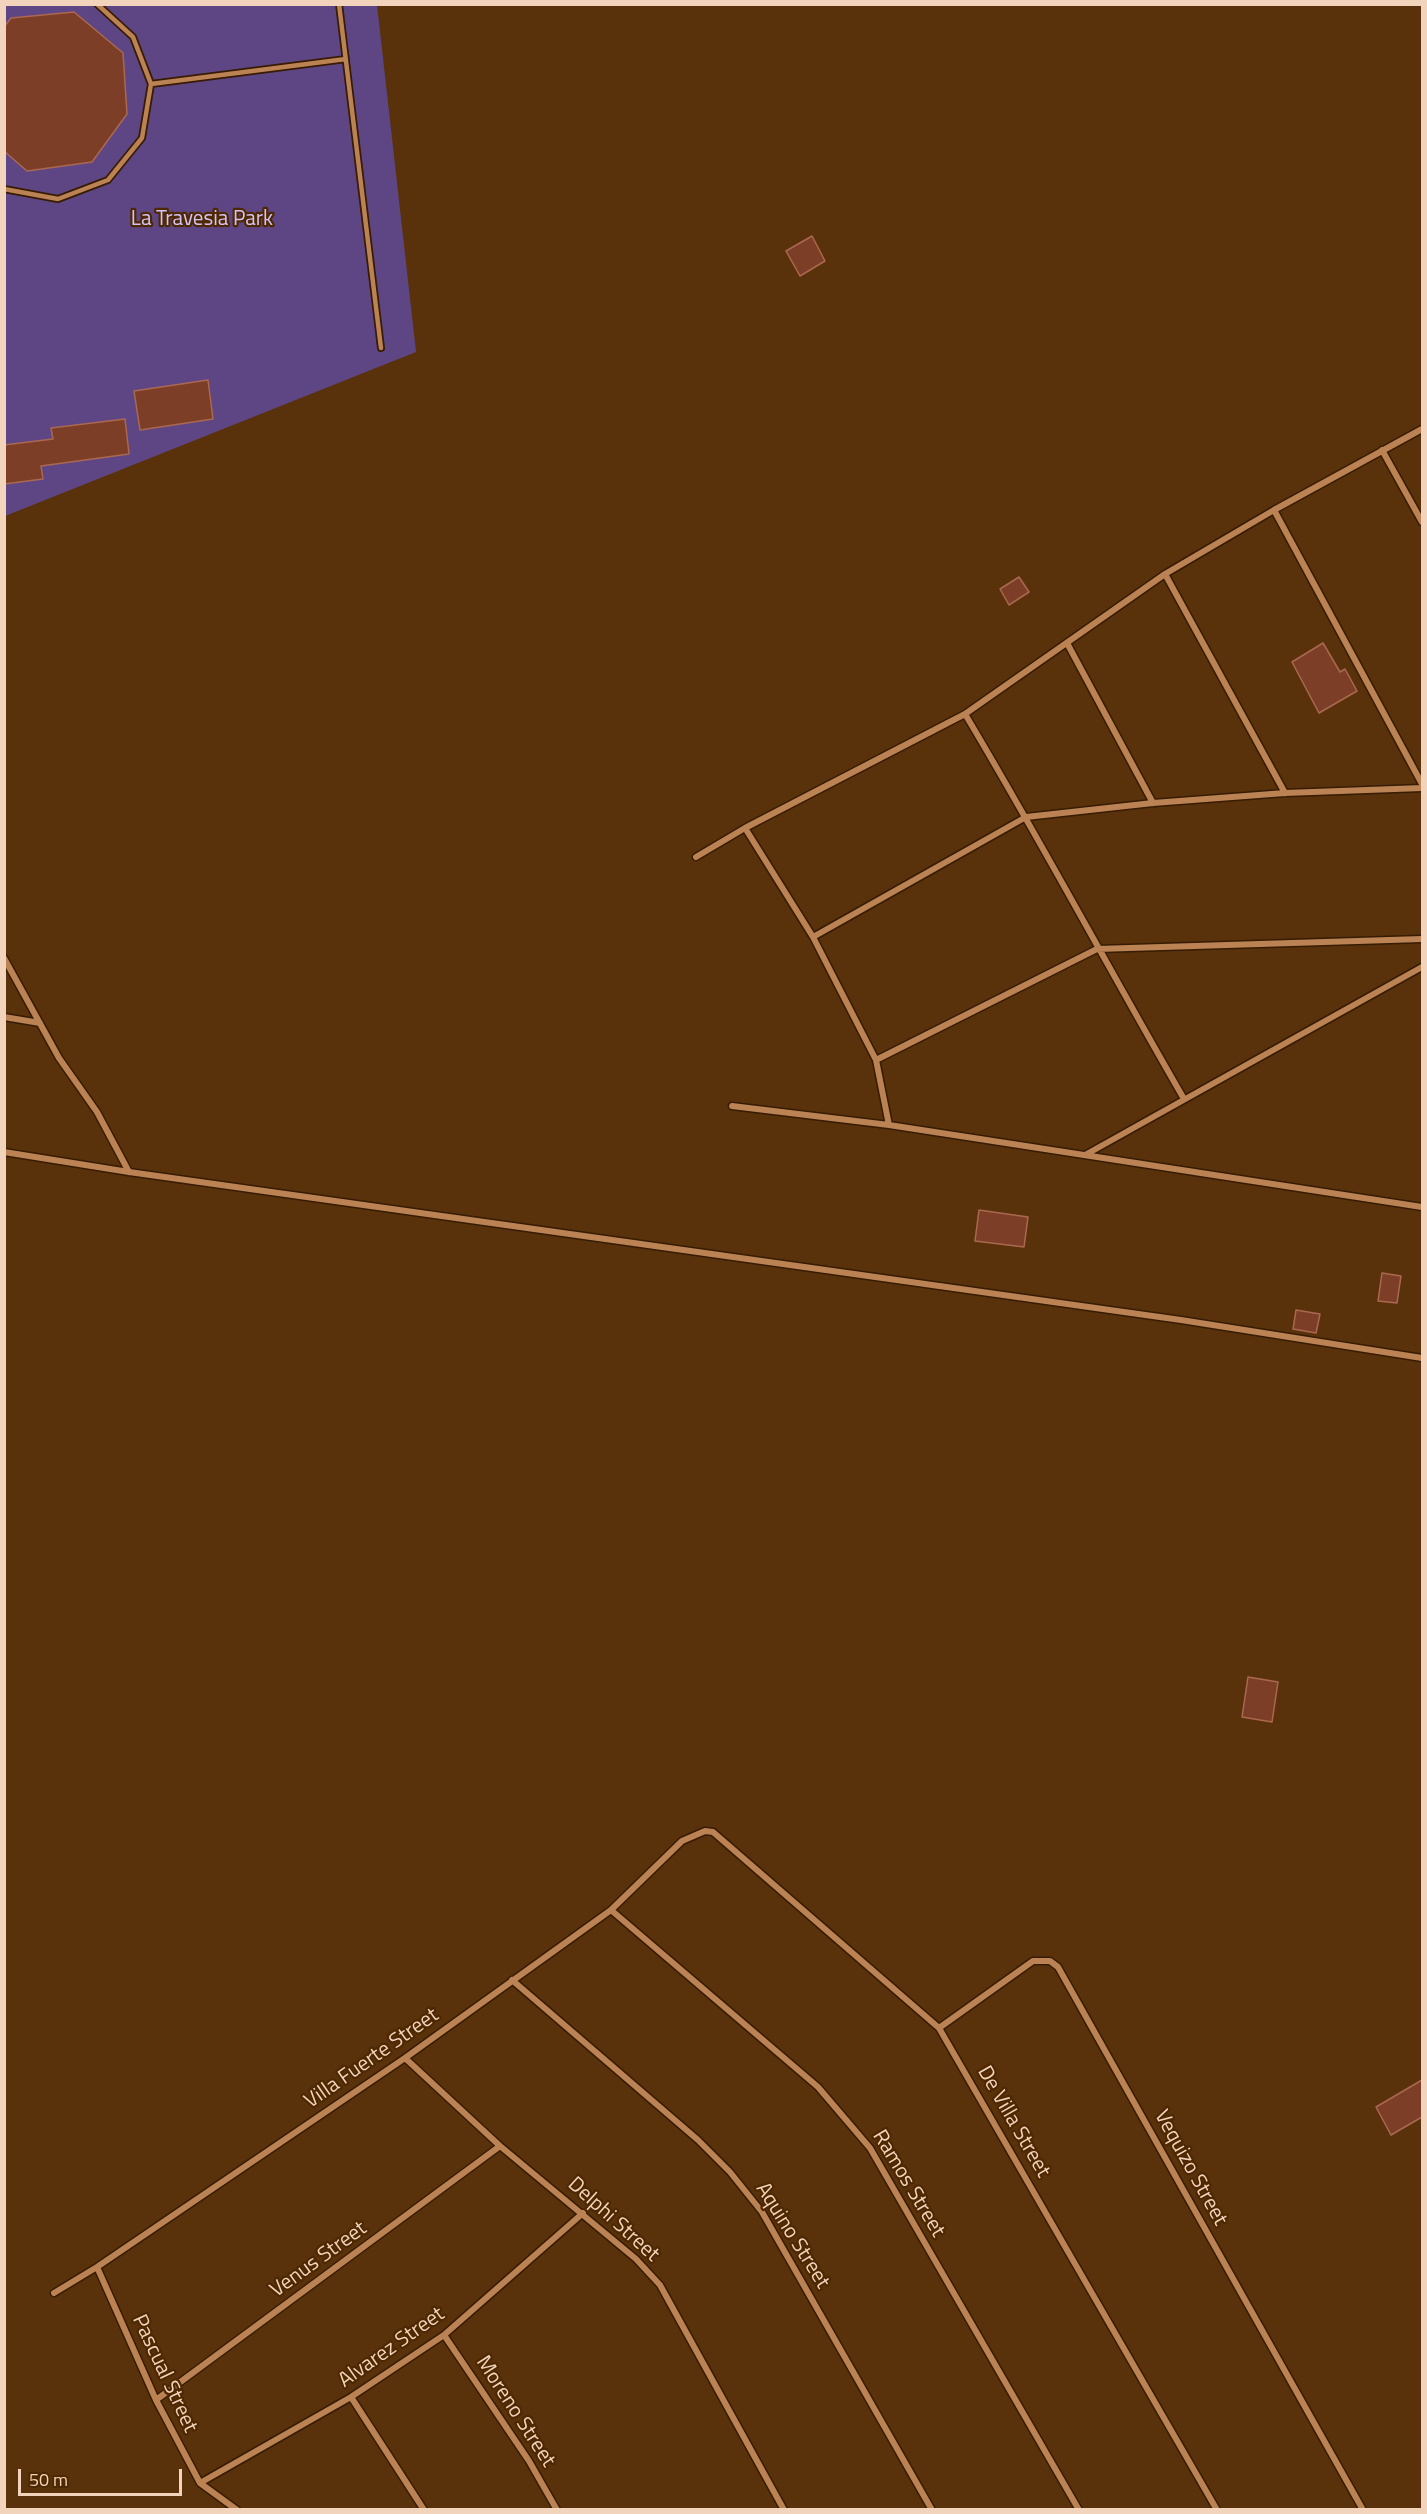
<!DOCTYPE html>
<html>
<head>
<meta charset="utf-8">
<style>
  body { margin:0 }
  #map { position:relative; width:1427px; height:2514px; overflow:hidden; background:#59320c; font-family:"Titillium Web",sans-serif }
  canvas { display:block }
  .frame { position:absolute; inset:0; border:6px solid #f2d3bb; pointer-events:none }
  .scale { position:absolute; left:18px; top:2469px; width:164px; height:27px; box-sizing:border-box; border:3px solid #f2d3bb; border-top:0; padding-left:8px; font-size:18px; line-height:21px; white-space:nowrap; color:#f2d3bb; -webkit-text-stroke:4px #4e2800; paint-order:stroke }
</style>
</head>
<body>
<div id="map">
<canvas width="1427" height="2514"></canvas>
<div class="frame"></div>
<div class="scale">50 m</div>
</div>
<script>
const ctx = document.querySelector('canvas').getContext('2d');
ctx.lineJoin = 'round';
function fill(path, color) { ctx.fillStyle = color; ctx.fill(path, 'evenodd'); }
function trace(path, color, width, dash) { ctx.strokeStyle = color; ctx.lineWidth = width; ctx.lineCap = dash ? 'butt' : 'round'; ctx.setLineDash(dash || []); ctx.stroke(path); }
function label(font, color, halo, rows, align = 'center') {
  ctx.font = font + ' "Titillium Web",sans-serif'; ctx.lineWidth = 4.5; ctx.setLineDash([]); ctx.textBaseline = 'middle'; ctx.strokeStyle = halo; ctx.fillStyle = color; for (const [text, x, y, turn = 0] of rows) {
    ctx.save(); ctx.translate(x, y); ctx.rotate((+turn || 0) * Math.PI / 180); ctx.textAlign = isNaN(turn) ? turn : align; if (halo) ctx.strokeText(text, 0, 0); ctx.fillText(text, 0, 0); ctx.restore();
  }
}
const green = new Path2D(`
  M5,5H377L416,352L5,516Z`);
const building = new Path2D(`
  M74,12L123,53L127,114L92,162L27,171L4,151V27L11,18Z
  M812,236L825,261L800,276L786,251Z
  M208,380L213,419L140,430L134,391Z
  M125,419L129,454L41,466L43,479L4,484V445L53,439L51,428Z
  M1019,577L1029,592L1009,605L1000,589Z
  M1323,643L1340,672L1345,669L1357,691L1319,713L1292,662Z
  M979,1210L1028,1217L1024,1247L975,1241Z
  M1382,1273L1401,1276L1397,1303L1378,1301Z
  M1296,1310L1320,1314L1316,1333L1293,1329Z
  M1248,1677L1278,1682L1272,1722L1242,1717Z
  M1422,2080V2117L1391,2135L1376,2107Z`);
const service = new Path2D(`
  M339,4L381,348
  M151,84L346,59
  M4,189L58,199L108,180L142,138L151,84L133,37L97,4`);
const minor = new Path2D(`
  M1382,450L1422,522
  M1274,510L1422,784
  M1165,574L1285,793
  M1067,643L1153,803
  M965,714C1041,841 1110,971 1184,1099
  M745,828L813,937L876,1060L889,1125
  M696,857L745,828L965,714L1165,574L1274,510L1422,429
  M813,937L1026,817L1153,803L1285,793L1422,788
  M4,958L59,1058L97,1112L129,1172
  M4,1017L40,1023
  M876,1060L1097,949L1422,939
  M732,1106L889,1125L1422,1207
  M4,1152L129,1172L1181,1320L1422,1358
  M1085,1155L1422,967
  M611,1910L818,2087L870,2148L1079,2510
  M512,1980L698,2140L730,2172L762,2212L932,2510
  M939,2028L1033,1961H1050L1058,1967L1363,2510
  M405,2058L500,2146L636,2259L660,2285L784,2510
  M97,2267L156,2400L200,2483L237,2510
  M54,2293L97,2267L405,2058L611,1910L682,1841L705,1831L713,1832L939,2028L1217,2510
  M444,2335L529,2461L557,2510
  M351,2397L424,2510
  M156,2400L500,2146
  M200,2483L351,2397L444,2335L583,2213`);
const parkNames = [
  ["La Travesia Park",202,220]
];
const streetNames = [
  ["Villa Fuerte Street",372,2059,-35],
  ["De Villa Street",1013,2122,60],
  ["Vequizo Street",1190,2168,61],
  ["Ramos Street",908,2184,59],
  ["Delphi Street",613,2220,42],
  ["Aquino Street",792,2236,58],
  ["Venus Street",319,2260,-36],
  ["Alvarez Street",392,2348,-35],
  ["Pascual Street",164,2374,65],
  ["Moreno Street",515,2412,57]
];
fill(green, '#5e4685');
fill(building, '#7c3e27');
trace(building, '#ab6850', 1.5);
trace(service, '#371c03', 8);
trace(minor, '#371c03', 9);
trace(service, '#bb8254', 4.5);
trace(minor, '#bb8254', 6);
label('21px', '#d4c3f8', '#4e2800', parkNames);
label('21px', '#f2d3bb', '#4e2800', streetNames);
</script>
</body>
</html>
